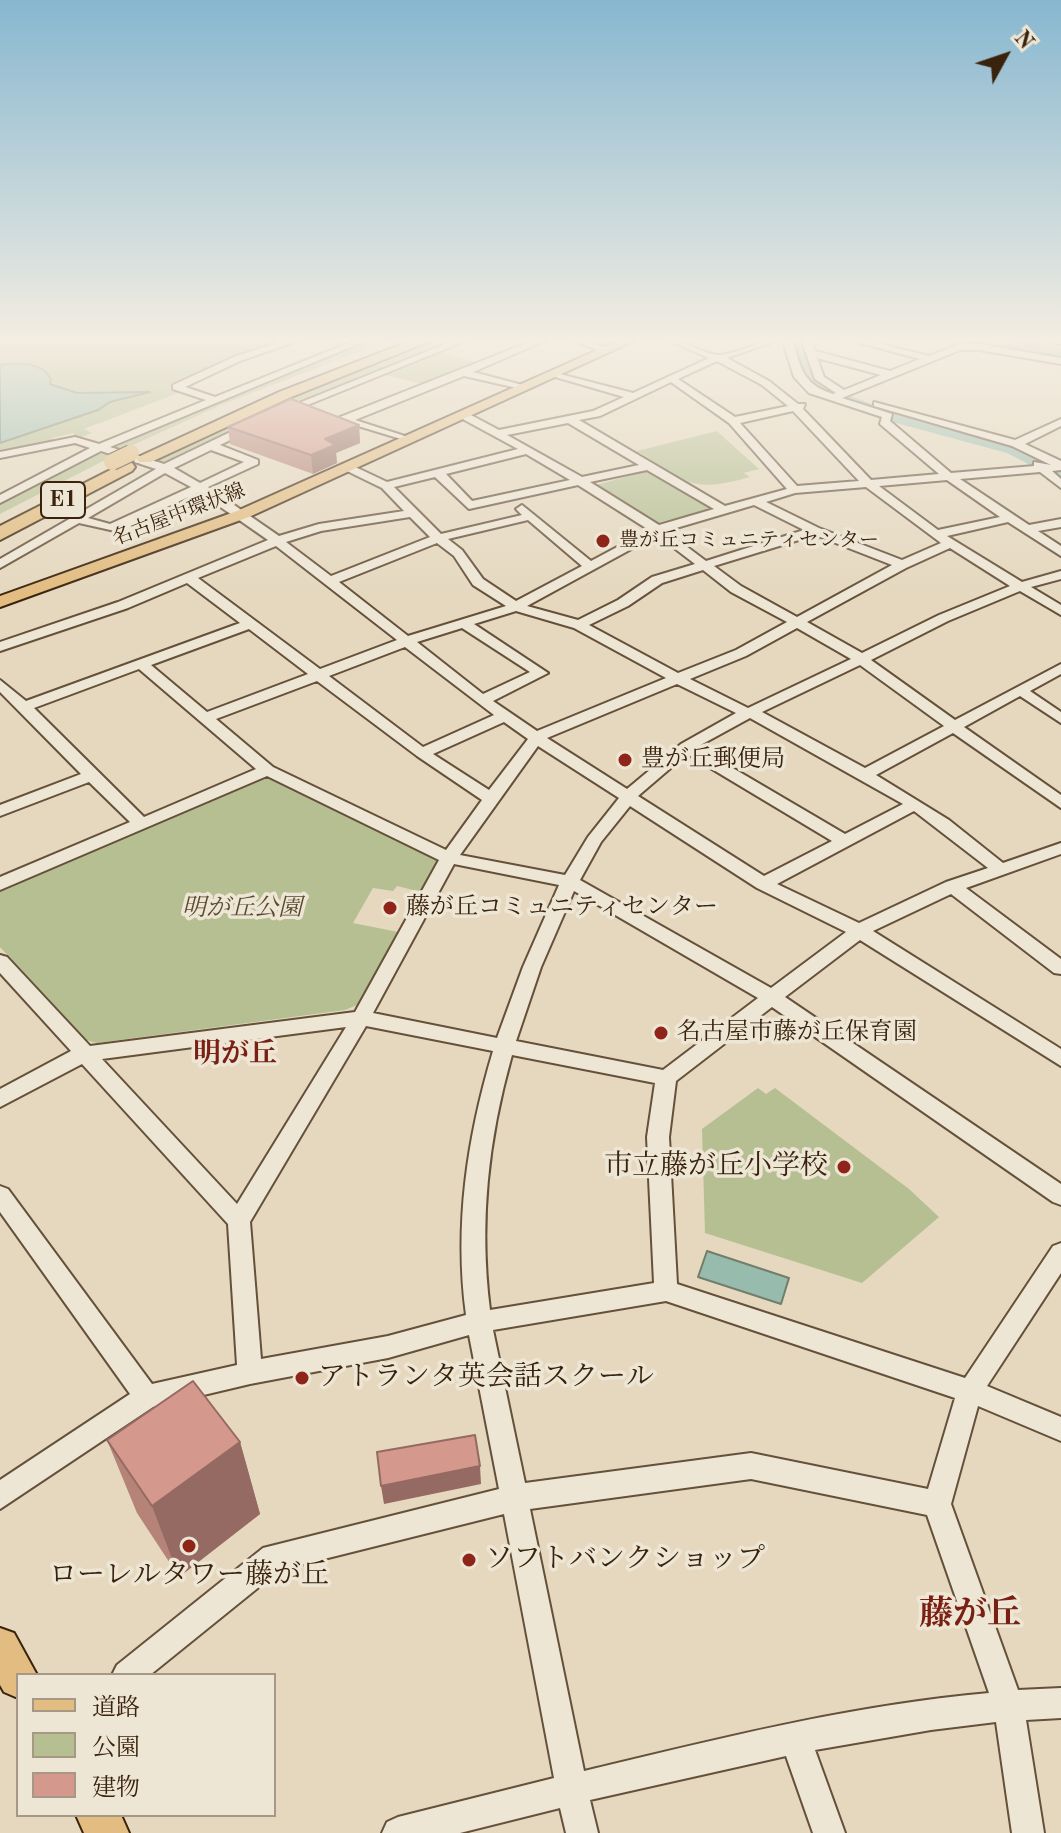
<!DOCTYPE html>
<html>
<head>
<meta charset="utf-8">
<style>
  body { margin:0 }
  #map { position:relative; width:1061px; height:1833px; overflow:hidden; background:#e5d8bf; font-family:"Old Standard TT","Noto Serif JP",serif }
  canvas { display:block }
  .legend { position:absolute; left:16px; top:1673px; width:260px; height:144px; box-sizing:border-box; background:#eee6d5; border:2px solid #a69885; margin:0; padding:10px 14px; list-style:none; font-size:24px; color:#3a230d }
  .legend li { display:flex; align-items:center; gap:16px; height:40px }
  .legend b { width:40px; border:2px solid #a69885 }
  .north { position:absolute; left:965px; top:16px; width:80px; height:80px; -webkit-text-stroke:6px #eee6d5; paint-order:stroke; rotate:50deg; font-size:22px; font-weight:700; line-height:32px; text-align:center; color:#3a230d }
  .north::after { content:''; display:block; margin:auto; width:28px; height:36px; background:#3a230d; clip-path:polygon(50% 0,100% 100%,50% 72%,0 100%) }
</style>
</head>
<body>
<div id="map">
<canvas width="1061" height="1833"></canvas>
<ul class="legend">
<li><b style="height:10px;background:#e2bc80"></b>道路</li>
<li><b style="height:22px;background:#b5bf92"></b>公園</li>
<li><b style="height:22px;background:#d4988c"></b>建物</li>
</ul>
<div class="north">N</div>
</div>
<script>
const ctx = document.querySelector('canvas').getContext('2d');
ctx.lineJoin = 'round';
function fill(path, color) { ctx.fillStyle = color; ctx.fill(path, 'evenodd'); }
function trace(path, color, width, dash) { ctx.strokeStyle = color; ctx.lineWidth = width; ctx.lineCap = dash ? 'butt' : 'round'; ctx.setLineDash(dash || []); ctx.stroke(path); }
function label(font, color, halo, rows, align = 'center') {
  ctx.font = font + ' "Old Standard TT","Noto Serif JP",serif'; ctx.lineWidth = 7; ctx.setLineDash([]); ctx.textBaseline = 'middle'; ctx.strokeStyle = halo; ctx.fillStyle = color; for (const [text, x, y, turn = 0] of rows) {
    ctx.save(); ctx.translate(x, y); ctx.rotate((+turn || 0) * Math.PI / 180); ctx.textAlign = isNaN(turn) ? turn : align; if (halo) ctx.strokeText(text, 0, 0); ctx.fillText(text, 0, 0); ctx.restore();
  }
}
const green = new Path2D(`
  M0,339H295C251,351 210,368 169,388L181,392L84,429L92,433L77,439L73,433L52,438L55,442L0,453Z
  M373,339H392L221,405L120,451L115,447Z
  M440,339H461L312,396L171,461L152,462L313,388Z
  M438,351L478,363L425,385L382,374Z
  M717,431L759,469L744,473L750,477C689,494 688,482 637,451Z
  M96,453L113,456L0,514V502Z
  M646,471L713,507V509L655,523L593,486Z
  M271,777L439,858L440,862L421,892L397,886L393,891L373,888L353,923L398,932L357,1005L345,1010L97,1043L86,1040L0,947V891L262,778Z
  M758,1088L766,1094L775,1088L909,1189L939,1217L862,1283L705,1233L702,1129Z`);
const water = new Path2D(`
  M0,365C17,363 42,361 51,379L50,384L77,393L150,392L110,402L98,410L0,443Z
  M707,1251L789,1278L781,1304L698,1277Z`);
const river = new Path2D(`
  M786,339H802L814,378C864,407 919,417 974,432C1004,440 1035,447 1061,466V481L1007,453L885,420L820,395L799,381Z
  M970,339H1006L1061,348V358L978,344Z`);
const minor = new Path2D(`
  M289,339H303L240,361L185,387L215,397L358,339H370L110,447L164,464L245,425H253V429L220,445L258,460V464L208,487L279,536L319,524L404,511L382,488L343,469V465H351L387,482L518,449L459,417V413H467L499,430L593,411L624,397L552,376V372L633,393L709,358L665,339C685,339 703,355 719,355C740,354 759,339 781,339L727,358L769,381L798,404H805L803,409L871,480L939,474L880,424L882,417L809,393L794,377L782,339H792C801,368 802,384 833,394L836,393L815,379L801,339H811L815,351L890,371L920,359L845,339H861L929,356L959,344H979L1061,358V364L979,350H960L842,398L892,414L890,421L951,473L1034,466V462L1051,465L1012,446L874,406V402L1015,440L1061,419V426L1025,444L1061,461V470L1052,471L1061,479V488L1040,472L960,479L1029,525L1061,519V527L1038,531L1061,546V556L1008,522L947,536L1022,582L1061,571V579L1031,587L1061,605V615L1020,591L948,621L871,660L955,720L1061,664V674L1030,691L1061,712V723L1020,696L964,727L1061,795V808L953,733L876,775L949,820L1003,863L1061,843V854L966,888L1061,959V974L1054,973L951,894L873,931L1061,1049V1066L860,940L785,997L1061,1184V1205L1053,1202L772,1007L676,1081L669,1137L677,1284L965,1378L1053,1246L1061,1243V1273L987,1386L1061,1417V1441L978,1406L951,1504L1018,1690L1061,1688V1718L1026,1720L1044,1833H1012L996,1722L931,1730L815,1750L845,1833H813L786,1756L590,1800L598,1833H566L560,1808L460,1833H382L387,1822L398,1817L554,1778L504,1514L280,1570L150,1675H112L117,1665L263,1548L499,1489L469,1335L388,1358L250,1384L153,1407L0,1509V1480L130,1394L0,1212V1186L8,1189L152,1384L237,1365L228,1224L82,1064L0,1107V1089L71,1051L0,973V955L7,957L90,1046L355,1012L439,860L267,776L0,890V877L130,822L89,782L0,816V805L81,774L0,692V680L26,701L240,623L187,583L128,608L0,651V642L118,602L268,540L199,492L115,531L79,523L0,568V559L156,469L101,451L0,503V495L90,448L75,443L0,458V452L75,437L99,444L206,400L173,389V385L234,357ZM817,358L881,375L844,390L824,377ZM717,361L762,385L788,406L735,417L678,379ZM671,382L729,423L787,489L725,506L579,420L600,416ZM793,411L859,481L797,486L740,423ZM568,423L639,465L582,477L507,435ZM211,450L244,462L200,483L174,468ZM526,454L570,480L472,501L446,474ZM647,470L714,509L659,525L590,482ZM165,473L191,487L110,524L88,518ZM435,477L469,509L578,485L649,530L591,561L522,505L516,509L522,515L441,534L394,487ZM947,480L1000,517L938,530L879,486ZM866,487L941,543L902,560L819,528L766,502L795,493ZM754,505L804,530L706,561L666,531ZM410,517L430,537L331,576L286,542L321,531ZM528,520L582,566L516,601L483,579L462,550L448,539ZM657,535L695,564L652,577L618,600L578,620L527,606ZM815,535L892,565L797,617L741,586L714,566ZM437,543L454,556L473,585L506,606L408,636L339,582ZM276,546L397,640L320,669L198,578ZM950,548L1010,586L939,615L862,653L807,622L906,568ZM703,570L731,592L787,622L736,650L678,673L589,625L628,606L662,583ZM516,611L574,628L666,678L537,731L493,701L548,673L474,624ZM462,628L530,672L483,694L417,642ZM797,628L851,659L748,708L690,679L746,656ZM249,629L308,674L207,712L151,665ZM405,647L494,715L423,747L329,676ZM860,665L944,726L865,768L762,712ZM139,669L256,769L144,817L34,708ZM317,681L417,756L482,800L446,850L273,767L216,719ZM677,684L736,713L681,744L627,789L547,738ZM750,718L903,804L845,834L697,747ZM504,722L528,739L489,790L433,754ZM538,746L619,798L588,837L565,875L460,855ZM687,754L832,841L764,876L638,796ZM630,806L757,888L846,932L771,988L580,880L601,842ZM914,811L988,868L946,882L859,923L777,884ZM454,864L559,885L523,967L497,1038L373,1013ZM574,891L758,998L663,1070L516,1041L541,967ZM366,1026L493,1051C467,1138 454,1225 466,1315L388,1336L261,1359L250,1222ZM346,1027L237,1204L102,1059ZM512,1055L655,1083L647,1137L654,1283L490,1310C479,1222 488,1140 512,1055ZM666,1301L955,1398L928,1489L751,1453L525,1483L493,1330ZM751,1479L927,1515L989,1693C852,1705 717,1739 584,1771L530,1509Z
  M458,339H470L283,415L274,413Z
  M537,339H549L473,372L526,386V390L464,376L355,420L411,438V442L335,419Z
  M570,339H583L612,351L604,353Z
  M1047,339H1061V344L1048,341Z`);
const major = new Path2D(`
  M622,339H638L249,517L0,607V596L237,511Z
  M0,1628L14,1633L37,1675H18V1698L4,1692L0,1685Z
  M76,1815H121L129,1833H84Z`);
const highway = new Path2D(`
  M415,339H435L289,398L151,462H139L136,458L279,392Z
  M126,462L132,463L135,467L132,471L0,540V526Z`);
const highwayBridge = new Path2D(`
  M112,462L131,453`);
const wall = new Path2D(`
  M359,425L360,443L336,453L337,463L313,474L230,444L228,427Z
  M107,1440L240,1442L260,1514L179,1577L137,1513Z`);
const shadedWall = new Path2D(`
  M359,425L360,443L336,453L337,463L313,474L311,455L325,439Z
  M240,1442L260,1514L179,1577L152,1506Z
  M480,1466L481,1484L384,1504L381,1486Z`);
const building = new Path2D(`
  M291,399L359,425L325,439L335,445L311,455L228,427Z
  M193,1381L240,1442L152,1506L107,1440Z
  M475,1435L480,1466L381,1486L377,1452Z`);
const markers = [
  [603,541,8,"#8f2418"],
  [625,760,8,"#8f2418"],
  [390,908,8,"#8f2418"],
  [661,1033,8,"#8f2418"],
  [844,1167,8,"#8f2418"],
  [302,1378,8,"#8f2418"],
  [189,1546,8,"#8f2418"],
  [469,1560,8,"#8f2418"]
];
const farStreetnames = [
  ["名古屋中環状線",179,515,-21]
];
const farPoinames = [
  ["豊が丘コミュニティセンター",619,541]
];
const shields = [
  [63,500,44]
];
const shieldNames = [
  ["E1",63,500]
];
const poiNames = [
  ["豊が丘郵便局",641,760],
  ["藤が丘コミュニティセンター",406,908],
  ["名古屋市藤が丘保育園",677,1033]
];
const parkNames = [
  ["明が丘公園",242,909]
];
const quarterNames = [
  ["明が丘",235,1055]
];
const nearPoinames = [
  ["市立藤が丘小学校",828,1167,"right"],
  ["アトランタ英会話スクール",318,1378],
  ["ソフトバンクショップ",485,1560],
  ["ローレルタワー藤が丘",189,1576,"center"]
];
const nearQuarternames = [
  ["藤が丘",970,1615]
];
fill(green, '#b5bf92');
fill(water, '#97bbac');
trace(water, '#727e6c', 2);
fill(river, '#97bbac');
trace(minor, '#65503a', 4);
trace(major, '#3a230d', 4);
trace(highway, '#3a230d', 4);
fill(minor, '#eee6d5');
fill(major, '#e2bc80');
fill(highway, '#e2bc80');
trace(highwayBridge, '#3a230d', 18, []);
trace(highwayBridge, '#e2bc80', 16);
fill(wall, '#b68378');
fill(shadedWall, '#946a62');
fill(building, '#d4988c');
trace(building, '#946a62', 2);
const sky = ctx.createLinearGradient(0, 0, 0, 596);
sky.addColorStop(0, '#87b7d0');
sky.addColorStop(0.57, '#f3ede2');
sky.addColorStop(1, '#f3ede200');
ctx.fillStyle = sky;
ctx.fillRect(0, 0, 1061, 596);
for (const [x, y, r, color] of markers) { const dot = new Path2D(); dot.arc(x, y, r, 0, 2 * Math.PI); ctx.fillStyle = color; ctx.fill(dot); trace(dot, '#eee6d5', 3); }
label('20px', '#3a230d', '#eee6d5', farStreetnames);
label('20px', '#3a230d', '#eee6d5', farPoinames, 'left');
for (const [x, y, w] of shields) { const box = new Path2D(); box.roundRect(x - w / 2, y - 18, w, 36, 6); ctx.fillStyle = '#eee6d5'; ctx.fill(box); trace(box, '#3a230d', 2); }
label('bold 22px', '#3a230d', null, shieldNames);
label('24px', '#3a230d', '#eee6d5', poiNames, 'left');
label('italic 24px', '#594a2e', '#eee6d5', parkNames);
label('bold 28px', '#7a1f14', '#eee6d5', quarterNames);
label('28px', '#3a230d', '#eee6d5', nearPoinames, 'left');
label('bold 34px', '#7a1f14', '#eee6d5', nearQuarternames);
</script>
</body>
</html>
